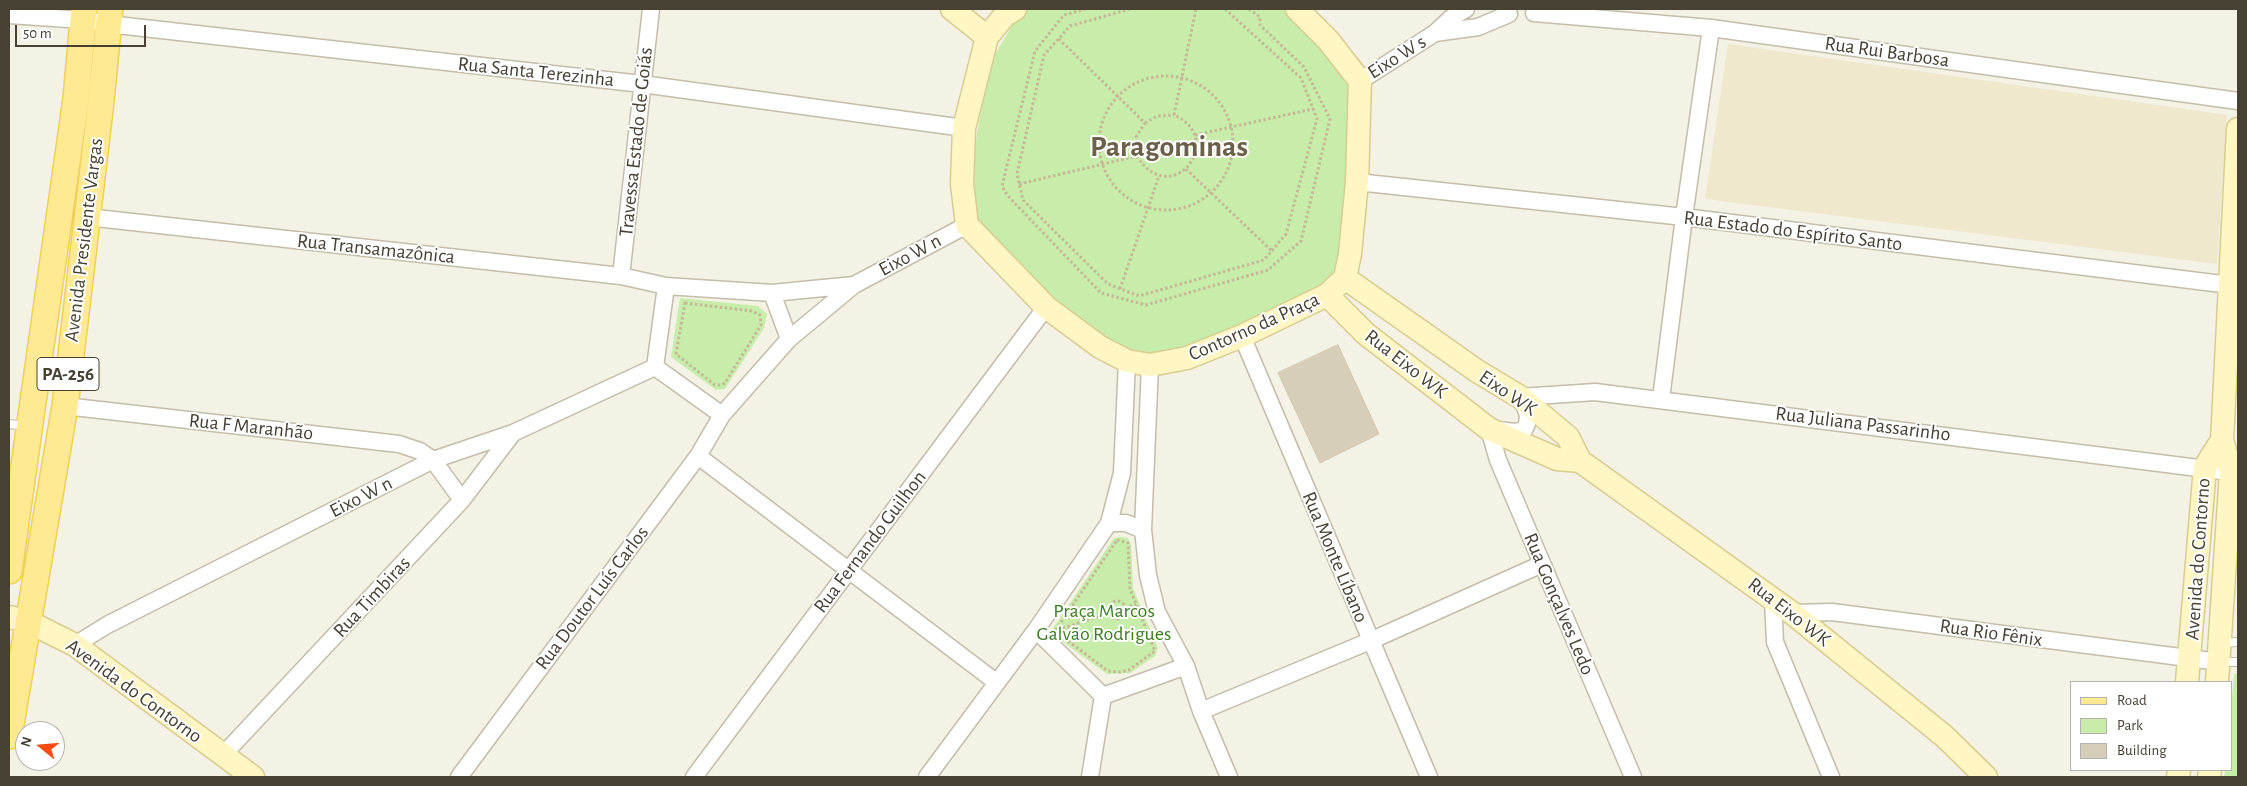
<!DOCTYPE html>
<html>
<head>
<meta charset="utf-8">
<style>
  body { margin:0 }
  #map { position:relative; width:2247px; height:786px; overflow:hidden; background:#f4f1e5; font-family:"Alegreya Sans",sans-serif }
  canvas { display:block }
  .frame { position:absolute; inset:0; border:10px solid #474134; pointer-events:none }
  .legend { position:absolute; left:2070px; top:681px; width:162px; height:90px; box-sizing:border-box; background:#fff; border:1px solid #b5b3ae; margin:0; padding:6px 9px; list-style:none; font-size:15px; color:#474134 }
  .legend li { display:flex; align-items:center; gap:10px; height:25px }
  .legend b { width:25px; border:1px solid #b5b3ae }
  .north { position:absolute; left:15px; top:721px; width:50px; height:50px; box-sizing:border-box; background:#fff; border:1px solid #b5b3ae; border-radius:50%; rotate:287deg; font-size:14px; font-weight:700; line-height:20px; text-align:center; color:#474134 }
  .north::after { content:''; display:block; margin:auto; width:18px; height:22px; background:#ff4b11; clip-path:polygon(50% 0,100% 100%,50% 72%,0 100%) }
  .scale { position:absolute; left:15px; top:25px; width:131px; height:22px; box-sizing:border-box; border:2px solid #474134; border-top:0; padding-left:6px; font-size:15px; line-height:18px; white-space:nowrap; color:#474134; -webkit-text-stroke:4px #fff; paint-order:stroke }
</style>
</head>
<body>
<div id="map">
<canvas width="2247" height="786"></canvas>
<div class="frame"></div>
<ul class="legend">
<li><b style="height:6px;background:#ffea93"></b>Road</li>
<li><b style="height:14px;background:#c8eca9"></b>Park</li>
<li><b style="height:14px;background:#d7ceb9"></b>Building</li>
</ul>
<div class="north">N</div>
<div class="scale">50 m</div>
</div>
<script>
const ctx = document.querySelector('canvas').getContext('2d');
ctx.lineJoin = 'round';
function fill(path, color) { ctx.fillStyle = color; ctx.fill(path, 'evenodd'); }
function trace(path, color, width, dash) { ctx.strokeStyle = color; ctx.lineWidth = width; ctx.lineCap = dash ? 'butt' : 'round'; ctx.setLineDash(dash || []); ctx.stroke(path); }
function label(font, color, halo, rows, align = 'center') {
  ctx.font = font + ' "Alegreya Sans",sans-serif'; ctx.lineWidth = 4; ctx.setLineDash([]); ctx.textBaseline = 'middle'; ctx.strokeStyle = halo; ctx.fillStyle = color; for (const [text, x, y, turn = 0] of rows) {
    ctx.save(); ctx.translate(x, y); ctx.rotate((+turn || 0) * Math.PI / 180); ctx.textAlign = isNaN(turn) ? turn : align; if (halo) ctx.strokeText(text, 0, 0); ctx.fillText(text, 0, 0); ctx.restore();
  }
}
const education = new Path2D(`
  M1728,44L2227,115L2217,264L1705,199Z`);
const green = new Path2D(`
  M1029,9H1293L1358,81L1339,286L1150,363L1102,345L974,226L971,189L977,133L991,61L1020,13Z
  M680,298L758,306L767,314L764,328L725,389L716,390L671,357Z
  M1121,537L1128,538L1131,545L1133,588L1158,648L1155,656L1130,673L1107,674L1052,634V630L1114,538Z
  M2238,673V777H2224L2225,770H2231V709L2234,674Z`);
const building = new Path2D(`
  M1338,345L1379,434L1320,463L1278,373Z`);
const path = new Path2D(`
  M1086,9L1064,15L1035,51L1002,186L1007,195L1101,293L1146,305L1268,270L1301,241L1330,119L1304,67L1260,25V17L1249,9
  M1130,9L1070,26L1044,55L1017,174L1023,200L1108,284L1139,296L1264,260L1286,234L1317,119L1301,78L1225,9
  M1099 143a67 67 0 1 1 134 0a67 67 0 1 1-134 0Z
  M1145,123L1157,116L1174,115
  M1195,135L1313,109
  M1137,156C1170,211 1229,140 1174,115L1196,9
  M1186,169L1272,251
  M1019,184L1137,156L1136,137L1145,123L1059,39
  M1120,289L1159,176
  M685,303L752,311L760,315L761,325L725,383L721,385H715L676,354Z
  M1117,540L1128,543L1130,589L1155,651L1129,670L1120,672L1108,671L1055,631Z
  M1108 610a9 9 0 1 1 18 0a9 9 0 1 1-18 0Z
  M1125,608L1136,604
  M1058,630L1108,613`);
const lane = new Path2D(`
  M9,424L27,426
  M2221,643L2238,642
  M2220,662H2238`);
const street = new Path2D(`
  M1534,13L1711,28L2238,101
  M9,15L83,20L108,24L642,84L964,128
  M1435,33L1478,27L1509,14
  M1360,81L1435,33L1451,18L1466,9
  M1357,182L1684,217L2238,286
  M87,217L621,276L666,286
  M621,276L651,9
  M772,293L854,285
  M1242,336L1429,777
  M789,339L772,293L666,286L655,367L722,415L789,339L854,285L967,225
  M1150,365L1143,530L1148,575L1157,612L1186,666L1201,711L1229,777
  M1661,399L1684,217L1711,28
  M65,406L399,444L420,451L433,460L462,500
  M698,456L996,682
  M1109,523H1126L1143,530
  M1773,599L1775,642L1831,777
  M1792,613L1832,612L2219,662
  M1036,630L1103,696L1186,666
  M75,645L107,625L433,460L513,433L655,367
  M1201,711L1370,641L1542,564
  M223,755L462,500L513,433
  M459,777L698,456L722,415
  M694,777L1046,307
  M927,777L1036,630L1109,523L1122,473L1127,361
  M1090,777L1103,696
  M1633,777L1498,460L1489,429L1515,432L1524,430C1532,417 1526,409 1520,397L1595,392L2238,473`);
const secondary = new Path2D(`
  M952,9L987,37
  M1015,9L1005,15L987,37L964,128L962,184L967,225L1046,307L1100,347L1127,361L1150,365L1187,358L1242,336L1327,295L1345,278L1350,254L1357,182L1360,81L1328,40L1297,9
  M1345,278L1477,371L1520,397L1568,437L1580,461L1792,613L1944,736L1986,777
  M1327,295L1366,334L1489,429L1557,459L1580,461
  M9,617L27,621L75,645L253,777
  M2187,682L2205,467L2222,440
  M2217,682L2231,472L2222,440L2238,129
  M2178,777L2179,770
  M2209,777L2210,770`);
const primary = new Path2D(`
  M9,571L76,99L84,9
  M9,736L65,406L101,101L110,9`);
const shields = [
  [68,374,62]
];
const shieldNames = [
  ["PA-256",68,374]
];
const streetNames = [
  ["Rua Rui Barbosa",1887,52,8],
  ["Eixo W s",1397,57,-32],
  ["Rua Santa Terezinha",536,72,6],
  ["Travessa Estado de Goiás",636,142,-84],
  ["Rua Estado do Espírito Santo",1793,231,7],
  ["Avenida Presidente Vargas",84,240,-83],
  ["Rua Transamazônica",376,249,6],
  ["Eixo W n",910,255,-28],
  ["Contorno da Praça",1254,327,-24],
  ["Rua Eixo WK",1406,364,38],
  ["Eixo WK",1508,393,34],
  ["Rua Juliana Passarinho",1863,424,7],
  ["Rua F Maranhão",251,427,6],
  ["Eixo W n",361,497,-27],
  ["Rua Fernando Guilhon",870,542,-53],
  ["Rua Monte Líbano",1335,557,67],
  ["Avenida do Contorno",2198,559,-86],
  ["Rua Timbiras",372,597,-47],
  ["Rua Doutor Luís Carlos",592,598,-53],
  ["Rua Gonçalves Ledo",1559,604,67],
  ["Rua Eixo WK",1789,612,38],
  ["Rua Rio Fênix",1991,633,8],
  ["Avenida do Contorno",134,691,36]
];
const parkNames = [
  ["Praça Marcos",1104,611],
  ["Galvão Rodrigues",1104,634]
];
const townNames = [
  ["Paragominas",1169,147]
];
fill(education, '#efe8cd');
fill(green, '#c8eca9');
fill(building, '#d7ceb9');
trace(building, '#d2c7ac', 1);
trace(lane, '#c3bda9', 10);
trace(street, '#c3bda9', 19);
trace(secondary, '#d8cc90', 25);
trace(primary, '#efd058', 28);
trace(path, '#c4b896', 3, [2.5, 2.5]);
trace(lane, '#fff', 8);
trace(street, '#fff', 16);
trace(secondary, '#fff6c4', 22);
trace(primary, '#ffea93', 25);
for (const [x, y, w] of shields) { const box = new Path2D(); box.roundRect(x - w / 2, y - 16.5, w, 33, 4); ctx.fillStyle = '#fff'; ctx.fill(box); trace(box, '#474134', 1); }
label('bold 19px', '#474134', null, shieldNames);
label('20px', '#474134', '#fff', streetNames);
label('20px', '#3c7e21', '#fff', parkNames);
label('bold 30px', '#6b614a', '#fff', townNames);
</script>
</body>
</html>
